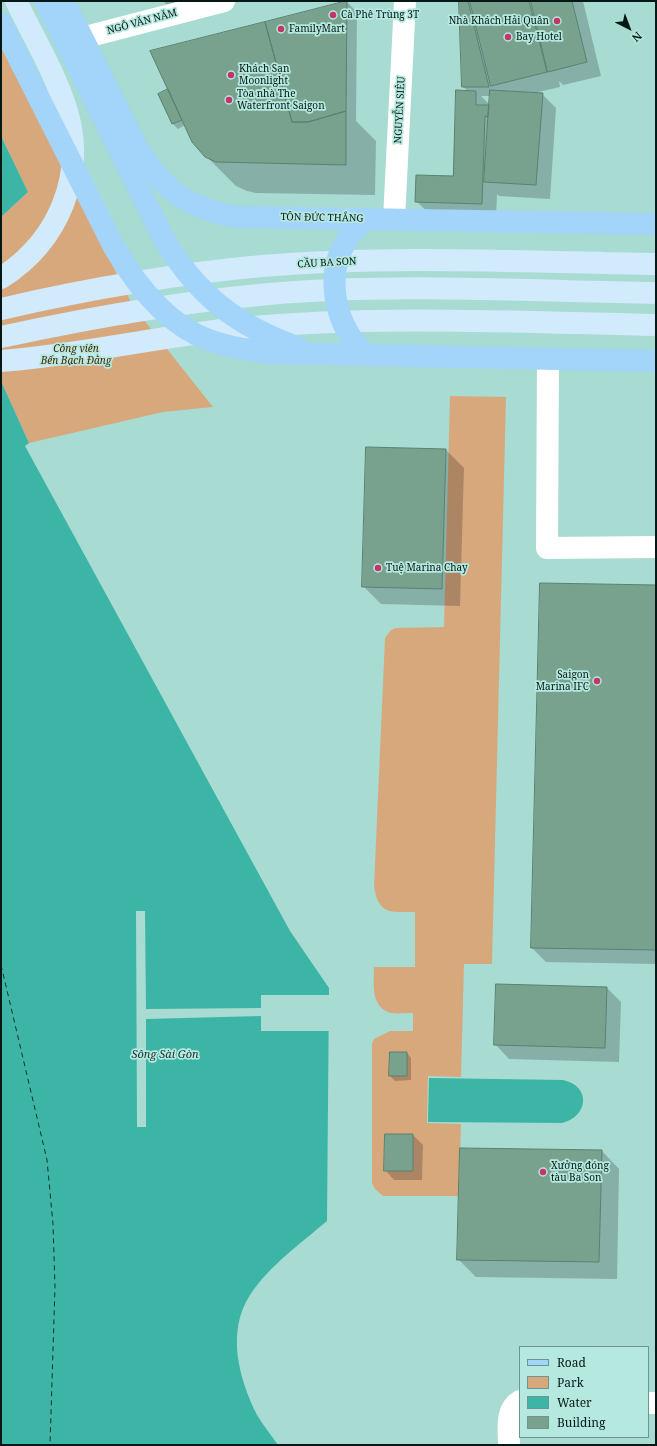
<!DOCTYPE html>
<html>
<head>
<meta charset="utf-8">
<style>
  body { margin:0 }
  #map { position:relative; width:657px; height:1446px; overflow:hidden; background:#a8dbd2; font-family:"Noto Serif",serif }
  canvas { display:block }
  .frame { position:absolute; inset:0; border:2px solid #051816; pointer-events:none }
  .legend { position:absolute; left:519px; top:1346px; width:130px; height:92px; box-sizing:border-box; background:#b5e8df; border:1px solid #6f958f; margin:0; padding:5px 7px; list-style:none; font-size:12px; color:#051816 }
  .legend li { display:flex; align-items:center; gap:8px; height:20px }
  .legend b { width:20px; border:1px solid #6f958f }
  .north { position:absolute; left:609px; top:8px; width:40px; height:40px; -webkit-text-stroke:3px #b5e8df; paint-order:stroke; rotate:138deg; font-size:11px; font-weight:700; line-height:16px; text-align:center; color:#051816 }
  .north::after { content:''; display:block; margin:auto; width:14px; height:18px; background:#051816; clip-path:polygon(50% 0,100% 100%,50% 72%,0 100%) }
</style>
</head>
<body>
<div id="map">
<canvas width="657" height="1446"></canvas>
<div class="frame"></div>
<ul class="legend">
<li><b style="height:5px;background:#a3d4fa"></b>Road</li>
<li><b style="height:11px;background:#d8a87d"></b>Park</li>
<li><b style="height:11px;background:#3cb5a6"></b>Water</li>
<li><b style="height:11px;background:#79a28e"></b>Building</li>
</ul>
<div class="north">N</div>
</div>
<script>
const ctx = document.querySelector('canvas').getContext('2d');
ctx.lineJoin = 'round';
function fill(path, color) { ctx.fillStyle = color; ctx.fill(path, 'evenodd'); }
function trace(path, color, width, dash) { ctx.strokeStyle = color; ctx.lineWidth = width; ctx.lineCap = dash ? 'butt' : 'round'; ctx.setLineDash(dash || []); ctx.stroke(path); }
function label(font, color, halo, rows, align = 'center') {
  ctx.font = font + ' "Noto Serif",serif'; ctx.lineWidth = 3.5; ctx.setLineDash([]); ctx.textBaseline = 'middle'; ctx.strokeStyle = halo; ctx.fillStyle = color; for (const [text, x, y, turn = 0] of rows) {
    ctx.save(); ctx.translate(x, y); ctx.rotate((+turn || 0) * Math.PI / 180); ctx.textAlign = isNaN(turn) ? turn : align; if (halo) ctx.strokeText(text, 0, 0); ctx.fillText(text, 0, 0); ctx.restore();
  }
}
const green = new Path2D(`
  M1,44L133,306L213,407L163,412L29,443L1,381V217L28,192L1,136Z
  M450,396L506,397L492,964H464L461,1077L428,1076L427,1123L461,1124L459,1196H383L375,1189L372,1183V1044L374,1039L390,1031H413V1013C406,1013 398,1014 391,1013C370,1007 374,984 374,967H415V912C390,912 379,915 374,887L385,638L390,631L395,628L444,627Z`);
const water = new Path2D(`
  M1,136L28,192L1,217Z
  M1,381L29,443L25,446L290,931L329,988L327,1221C300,1244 269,1266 250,1295C226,1332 239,1379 257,1415C263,1425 271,1435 278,1445H1Z
  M429,1078L563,1080C591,1086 589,1116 562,1123L428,1122Z`);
const pier = new Path2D(`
  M136,911H145L146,1009L261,1008V995H329V1031H261V1016L146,1019V1127H137Z`);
const shadow = new Path2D(`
  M163,1H225L176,14Z
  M460,1H469L472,4L471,1H583L601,76L563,85L559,81L560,87L534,93L542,94L556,108L550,199L499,196L497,194L496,218L431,215L416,201L454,177L468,91L463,87ZM481,96H490V105Z
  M347,2L357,12L356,121L376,141L375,195L256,193L247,191L236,186L206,156L185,125L178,129L173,124L160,94L169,90L152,52Z
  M446,450L464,468L460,606L381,604L363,586Z
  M656,586V964L546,962L532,948Z
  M607,988L621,1002L619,1062L509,1059L495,1044Z
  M407,1053L411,1058V1080L395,1081L390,1076Z
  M413,1135L423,1145L422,1180H394L385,1170Z
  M602,1151L619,1169L617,1279L476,1277L458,1259Z`);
const ferry = new Path2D(`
  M1,965L47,1160L53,1224L55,1287L50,1445`);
const building = new Path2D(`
  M347,1L346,111L308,122H292L265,22Z
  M459,1H468L489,87H462Z
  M470,1H529L547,72L491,86Z
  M531,1H572L587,62L548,72Z
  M265,22L292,122H308L346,111V165L216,162L205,157L192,142L150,51Z
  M168,89L182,120L172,124L158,94Z
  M456,90L476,91V105H489L488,117L485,116L482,204L415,202L416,175L453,176Z
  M490,90L543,93L536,185L484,182Z
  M366,447L446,449L442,589L362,587Z
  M540,583L656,585V950L531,948Z
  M496,984L607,987L605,1048L494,1045Z
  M390,1052H407V1076H389Z
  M385,1134H413V1171H384Z
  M460,1148L602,1150L599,1262L457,1260Z`);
const street = new Path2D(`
  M82,38L224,1
  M394,219L405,1
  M548,359L547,548L656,547
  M648,1403H656
  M509,1445C509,1429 505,1410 520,1401`);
const secondary = new Path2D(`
  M1,278C59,241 87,174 66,108C54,71 33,36 16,1
  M1,309C87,289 174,274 262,266C393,255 525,262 656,264
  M1,337C89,318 179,302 269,294C397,283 527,291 656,293
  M1,361C81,355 160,336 240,328C378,315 517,322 656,325`);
const primary = new Path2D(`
  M45,1L165,241C199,297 238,326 299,348
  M64,1L138,149C165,191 187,208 237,217L656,224
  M1,23L114,247C135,283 167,325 209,340C227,347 246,350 266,353L656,361
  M366,355C335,326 323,275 348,238C353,230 361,224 368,219`);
const markers = [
  [333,15,4,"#c23668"],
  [557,21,4,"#c23668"],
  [281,29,4,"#c23668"],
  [508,37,4,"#c23668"],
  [231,75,4,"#c23668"],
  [229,100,4,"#c23668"],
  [378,568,4,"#c23668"],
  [597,681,4,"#c23668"],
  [543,1172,4,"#c23668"]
];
const poiNames = [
  ["Cà Phê Trùng 3T",341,15],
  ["Nhà Khách Hải Quân",549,21,"right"],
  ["FamilyMart",289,29],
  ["Bay Hotel",516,37],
  ["Khách Sạn",239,69],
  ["Moonlight",239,81],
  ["Tòa nhà The",237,94],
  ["Waterfront Saigon",237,106],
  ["Tuệ Marina Chay",386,568],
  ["Saigon",589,675,"right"],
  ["Marina IFC",589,687,"right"],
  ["Xưởng đóng",551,1166],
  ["tàu Ba Son",551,1178]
];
const streetNames = [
  ["NGÔ VĂN NĂM",142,22,-15],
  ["NGUYỄN SIÊU",400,110,-87],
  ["TÔN ĐỨC THẮNG",322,218,1],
  ["CẦU BA SON",327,263,-3]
];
const parkNames = [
  ["Công viên",76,349],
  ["Bến Bạch Đằng",76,361]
];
const waterNames = [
  ["Sông Sài Gòn",165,1055]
];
fill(green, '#d8a87d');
fill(water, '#3cb5a6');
fill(pier, '#a8dbd2');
fill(shadow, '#0003');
trace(ferry, '#17302d', 1, [5, 4]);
fill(building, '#79a28e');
trace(building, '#59816e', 1);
trace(street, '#fff', 22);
trace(secondary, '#d1eafc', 22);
trace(primary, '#a3d4fa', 22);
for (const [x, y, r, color] of markers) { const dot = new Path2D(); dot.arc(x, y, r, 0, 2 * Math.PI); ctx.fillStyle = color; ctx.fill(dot); trace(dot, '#b5e8df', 1.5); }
label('10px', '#051816', '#b5e8df', poiNames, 'left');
label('10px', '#051816', '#b5e8df', streetNames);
label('italic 10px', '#452603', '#b5e8df', parkNames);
label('italic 11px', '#17302d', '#b5e8df', waterNames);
</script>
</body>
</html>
